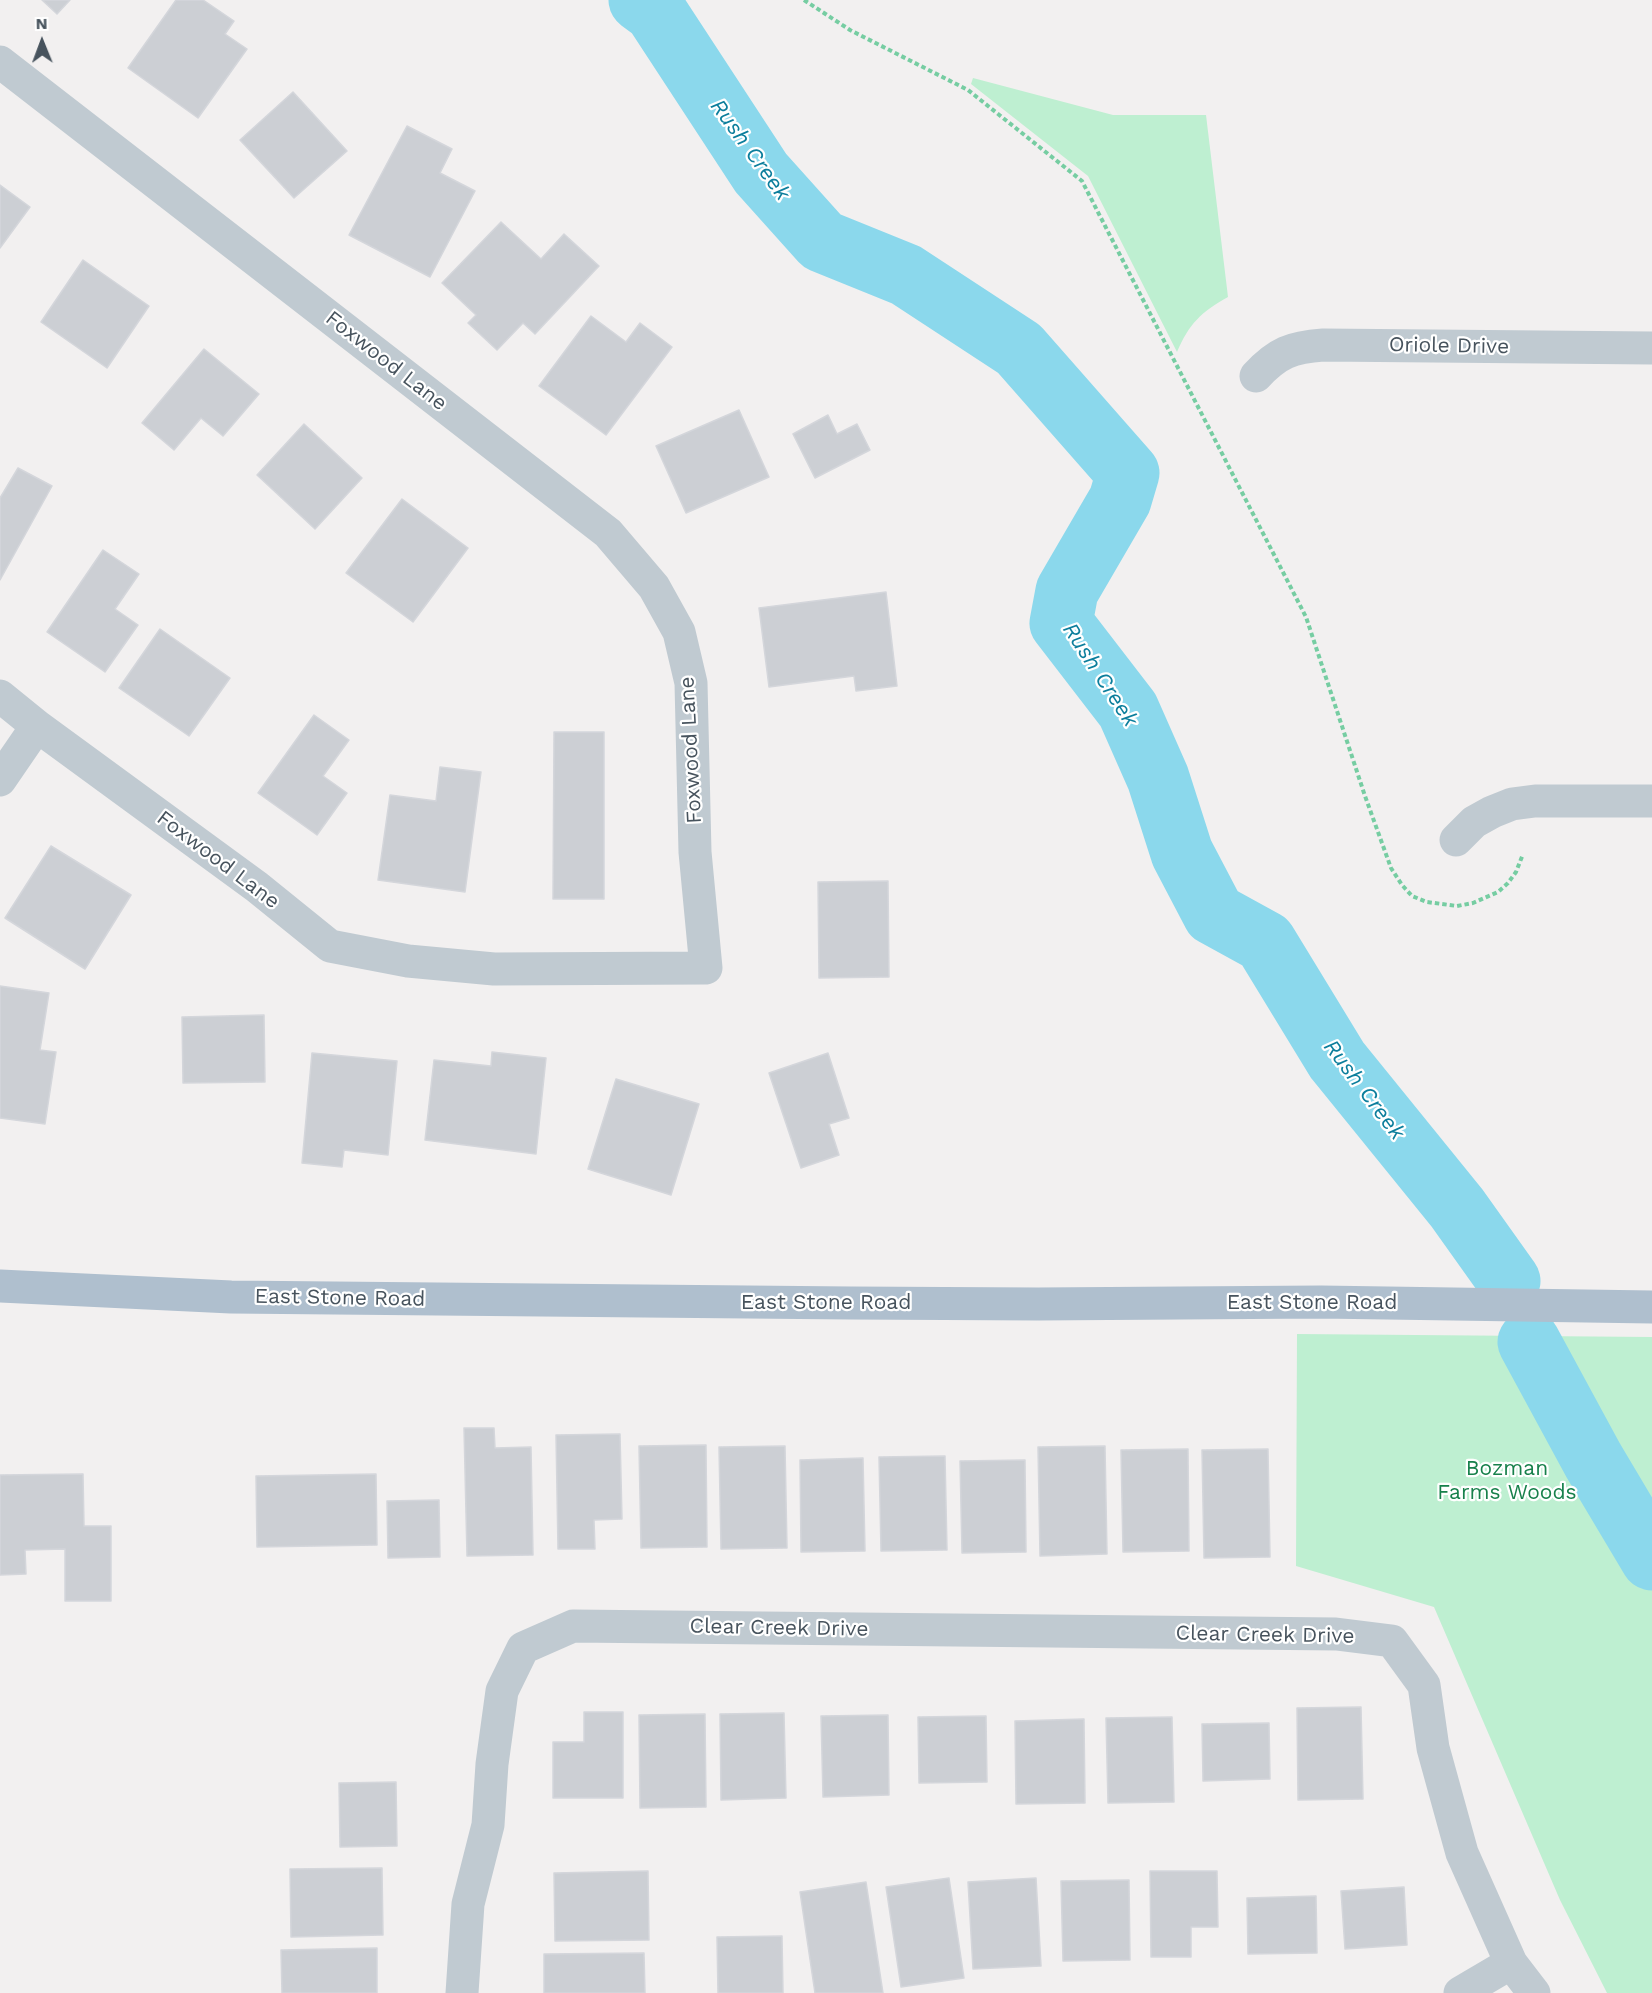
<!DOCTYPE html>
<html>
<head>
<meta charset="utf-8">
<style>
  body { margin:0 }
  #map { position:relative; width:1652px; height:1993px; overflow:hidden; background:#f2f0f0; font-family:"Work Sans",sans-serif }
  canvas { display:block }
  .north { position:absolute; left:12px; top:12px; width:60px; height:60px; -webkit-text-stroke:4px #fff; paint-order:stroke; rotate:359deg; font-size:16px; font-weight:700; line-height:24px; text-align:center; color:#47535d }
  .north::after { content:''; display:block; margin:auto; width:21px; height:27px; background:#47535d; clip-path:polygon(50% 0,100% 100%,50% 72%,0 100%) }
</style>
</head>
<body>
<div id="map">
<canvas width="1652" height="1993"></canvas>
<div class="north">N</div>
</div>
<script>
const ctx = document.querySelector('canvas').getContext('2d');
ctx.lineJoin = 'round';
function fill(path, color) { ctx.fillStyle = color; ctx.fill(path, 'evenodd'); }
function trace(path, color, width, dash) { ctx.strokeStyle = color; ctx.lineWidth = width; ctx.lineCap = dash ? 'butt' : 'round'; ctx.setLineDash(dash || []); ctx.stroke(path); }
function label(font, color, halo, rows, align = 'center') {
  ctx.font = font + ' "Work Sans",sans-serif'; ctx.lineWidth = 4.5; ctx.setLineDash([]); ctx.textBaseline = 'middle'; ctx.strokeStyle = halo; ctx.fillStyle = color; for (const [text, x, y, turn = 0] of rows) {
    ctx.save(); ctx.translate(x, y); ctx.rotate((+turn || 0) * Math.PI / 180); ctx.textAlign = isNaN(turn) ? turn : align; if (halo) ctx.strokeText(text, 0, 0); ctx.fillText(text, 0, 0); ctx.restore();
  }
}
const green = new Path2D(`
  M973,78L1113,115H1206L1228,297C1201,312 1189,324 1177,352L1088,176L971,84Z
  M1297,1334L1652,1337V1993H1607L1560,1900L1434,1607L1296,1566Z`);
const river = new Path2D(`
  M640,0L655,11L761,173L822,241L906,275L1019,349L1128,473L1120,500L1067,591L1061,623L1128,710L1158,778L1182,853L1214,914L1265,942L1337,1060L1457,1208L1509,1281
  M1529,1342L1593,1460L1652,1559`);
const building = new Path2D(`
  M42,0H70L57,14Z
  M176,0H203L234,21L225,34L247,49L198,118L128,68Z
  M293,92L347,151L294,198L240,140Z
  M407,126L452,149L440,173L475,191L430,277L349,235Z
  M0,185L30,207L0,248Z
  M501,222L541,259L564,234L599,266L535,334L523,323L497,350L468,323L476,315L442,283Z
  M83,260L149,306L107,368L41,322Z
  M591,316L626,342L640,323L672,347L606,435L539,386Z
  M204,349L259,394L223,436L201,418L174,450L142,423Z
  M739,410L769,477L686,513L656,446Z
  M828,415L837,434L857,424L870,450L815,478L793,434Z
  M304,424L362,478L315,529L257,475Z
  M18,468L52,486L0,580V498Z
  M402,499L468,548L413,622L346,573Z
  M103,550L139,574L115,609L138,625L105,672L47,632Z
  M886,592L897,686L856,691L854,676L769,687L759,608Z
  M160,629L230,678L189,736L119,688Z
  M314,715L349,740L323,776L347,793L317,835L258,793Z
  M554,732H604V899H553Z
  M440,767L481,772L465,892L378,880L390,795L436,801Z
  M51,846L131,895L85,969L5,918Z
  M888,881L889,977L819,978L818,882Z
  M0,986L49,993L40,1050L56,1052L45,1124L0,1118Z
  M264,1015L265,1082L183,1083L182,1017Z
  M492,1052L546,1058L536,1154L425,1140L434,1060L491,1066Z
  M312,1053L397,1061L388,1155L344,1150L342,1167L302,1163Z
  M828,1053L849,1118L829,1124L839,1155L801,1168L769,1073Z
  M616,1079L699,1104L671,1195L588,1169Z
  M464,1428H494L495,1448L531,1447L533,1555L467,1556Z
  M620,1434L622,1519L594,1520L595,1549H558L556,1435Z
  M706,1445L707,1547L641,1548L639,1446Z
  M785,1446L787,1548L721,1549L719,1447Z
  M1105,1446L1107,1554L1040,1556L1038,1447Z
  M1188,1449L1189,1551L1123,1552L1121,1450Z
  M1268,1449L1270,1557L1204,1558L1202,1450Z
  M945,1456L947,1550L881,1551L879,1457Z
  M863,1458L865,1551L801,1552L800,1460Z
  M1025,1460L1026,1552L962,1553L960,1461Z
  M83,1474L84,1526H111V1601H65V1549L25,1550L26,1574L0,1575V1475Z
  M376,1474L377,1545L257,1547L256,1476Z
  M439,1500L440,1557L388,1558L387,1501Z
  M1361,1707L1363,1799L1298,1800L1297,1708Z
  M584,1712H623V1798H553V1742H584Z
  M784,1713L786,1798L721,1800L720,1714Z
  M705,1714L706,1807L640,1808L639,1715Z
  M888,1715L889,1795L823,1797L821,1716Z
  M986,1716L987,1782L919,1783L918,1717Z
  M1172,1717L1174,1802L1108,1803L1106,1718Z
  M1084,1719L1085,1803L1016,1804L1015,1721Z
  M1269,1723L1270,1779L1203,1781L1202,1724Z
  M396,1782L397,1846L340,1847L339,1783Z
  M382,1868L383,1935L291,1937L290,1869Z
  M648,1871L649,1940L555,1941L554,1873Z
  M1150,1871H1217L1218,1927H1191V1957H1151Z
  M949,1878L964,1978L901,1987L886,1887Z
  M1036,1878L1041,1966L973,1969L968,1882Z
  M1129,1880L1130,1960L1063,1961L1061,1881Z
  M866,1882L883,1993H815L800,1892Z
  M1404,1887L1407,1945L1345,1949L1341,1891Z
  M1316,1896L1317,1953L1248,1954L1247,1898Z
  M782,1936L783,1993H718L717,1937Z
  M377,1948V1993H282L281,1950Z
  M644,1953L645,1993H544V1954Z`);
const path = new Path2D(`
  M804,0L850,30L968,90L1082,181L1306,617L1365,796L1391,868L1402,885L1412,896L1427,902L1457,906L1473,903L1498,892L1508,883L1516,872L1523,854`);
const minor = new Path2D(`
  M0,62L608,533L654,587L679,632L691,683L695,852L706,968L494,969L408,961L330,946L257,887L37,726L0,696
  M1256,376C1277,353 1292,347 1323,345L1652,348
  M0,780L37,726
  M1456,840L1474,822L1492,812L1512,804L1535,801H1652
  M462,1993L468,1904L488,1825L492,1764L502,1691L523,1648L573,1626L1336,1634L1392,1641L1424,1685L1433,1748L1462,1853L1511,1963L1534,1993
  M1460,1993L1511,1963`);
const major = new Path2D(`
  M0,1286L231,1297L851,1303L1038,1304L1321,1302L1652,1307`);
const streetNames = [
  ["Oriole Drive",1449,346,1],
  ["Foxwood Lane",386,361,38],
  ["Foxwood Lane",691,750,-93],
  ["Foxwood Lane",218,860,37],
  ["East Stone Road",340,1298,1],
  ["East Stone Road",826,1303],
  ["East Stone Road",1312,1303],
  ["Clear Creek Drive",779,1628,1],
  ["Clear Creek Drive",1265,1635,1]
];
const parkNames = [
  ["Bozman",1507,1469],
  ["Farms Woods",1507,1493]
];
const waterNames = [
  ["Rush Creek",750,150,54],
  ["Rush Creek",1100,675,57],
  ["Rush Creek",1364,1090,53]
];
fill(green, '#beefd1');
trace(river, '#8bd8ec', 63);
fill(building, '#cccfd4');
trace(building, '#d4d6db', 1.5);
trace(path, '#76cda2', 4, [4.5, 3]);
trace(minor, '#c0cad1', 33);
trace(major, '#afbfce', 33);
label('21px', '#47535d', '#fff', streetNames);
label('21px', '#17804b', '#fff', parkNames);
label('italic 22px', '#0c7e9c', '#fff', waterNames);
</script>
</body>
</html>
